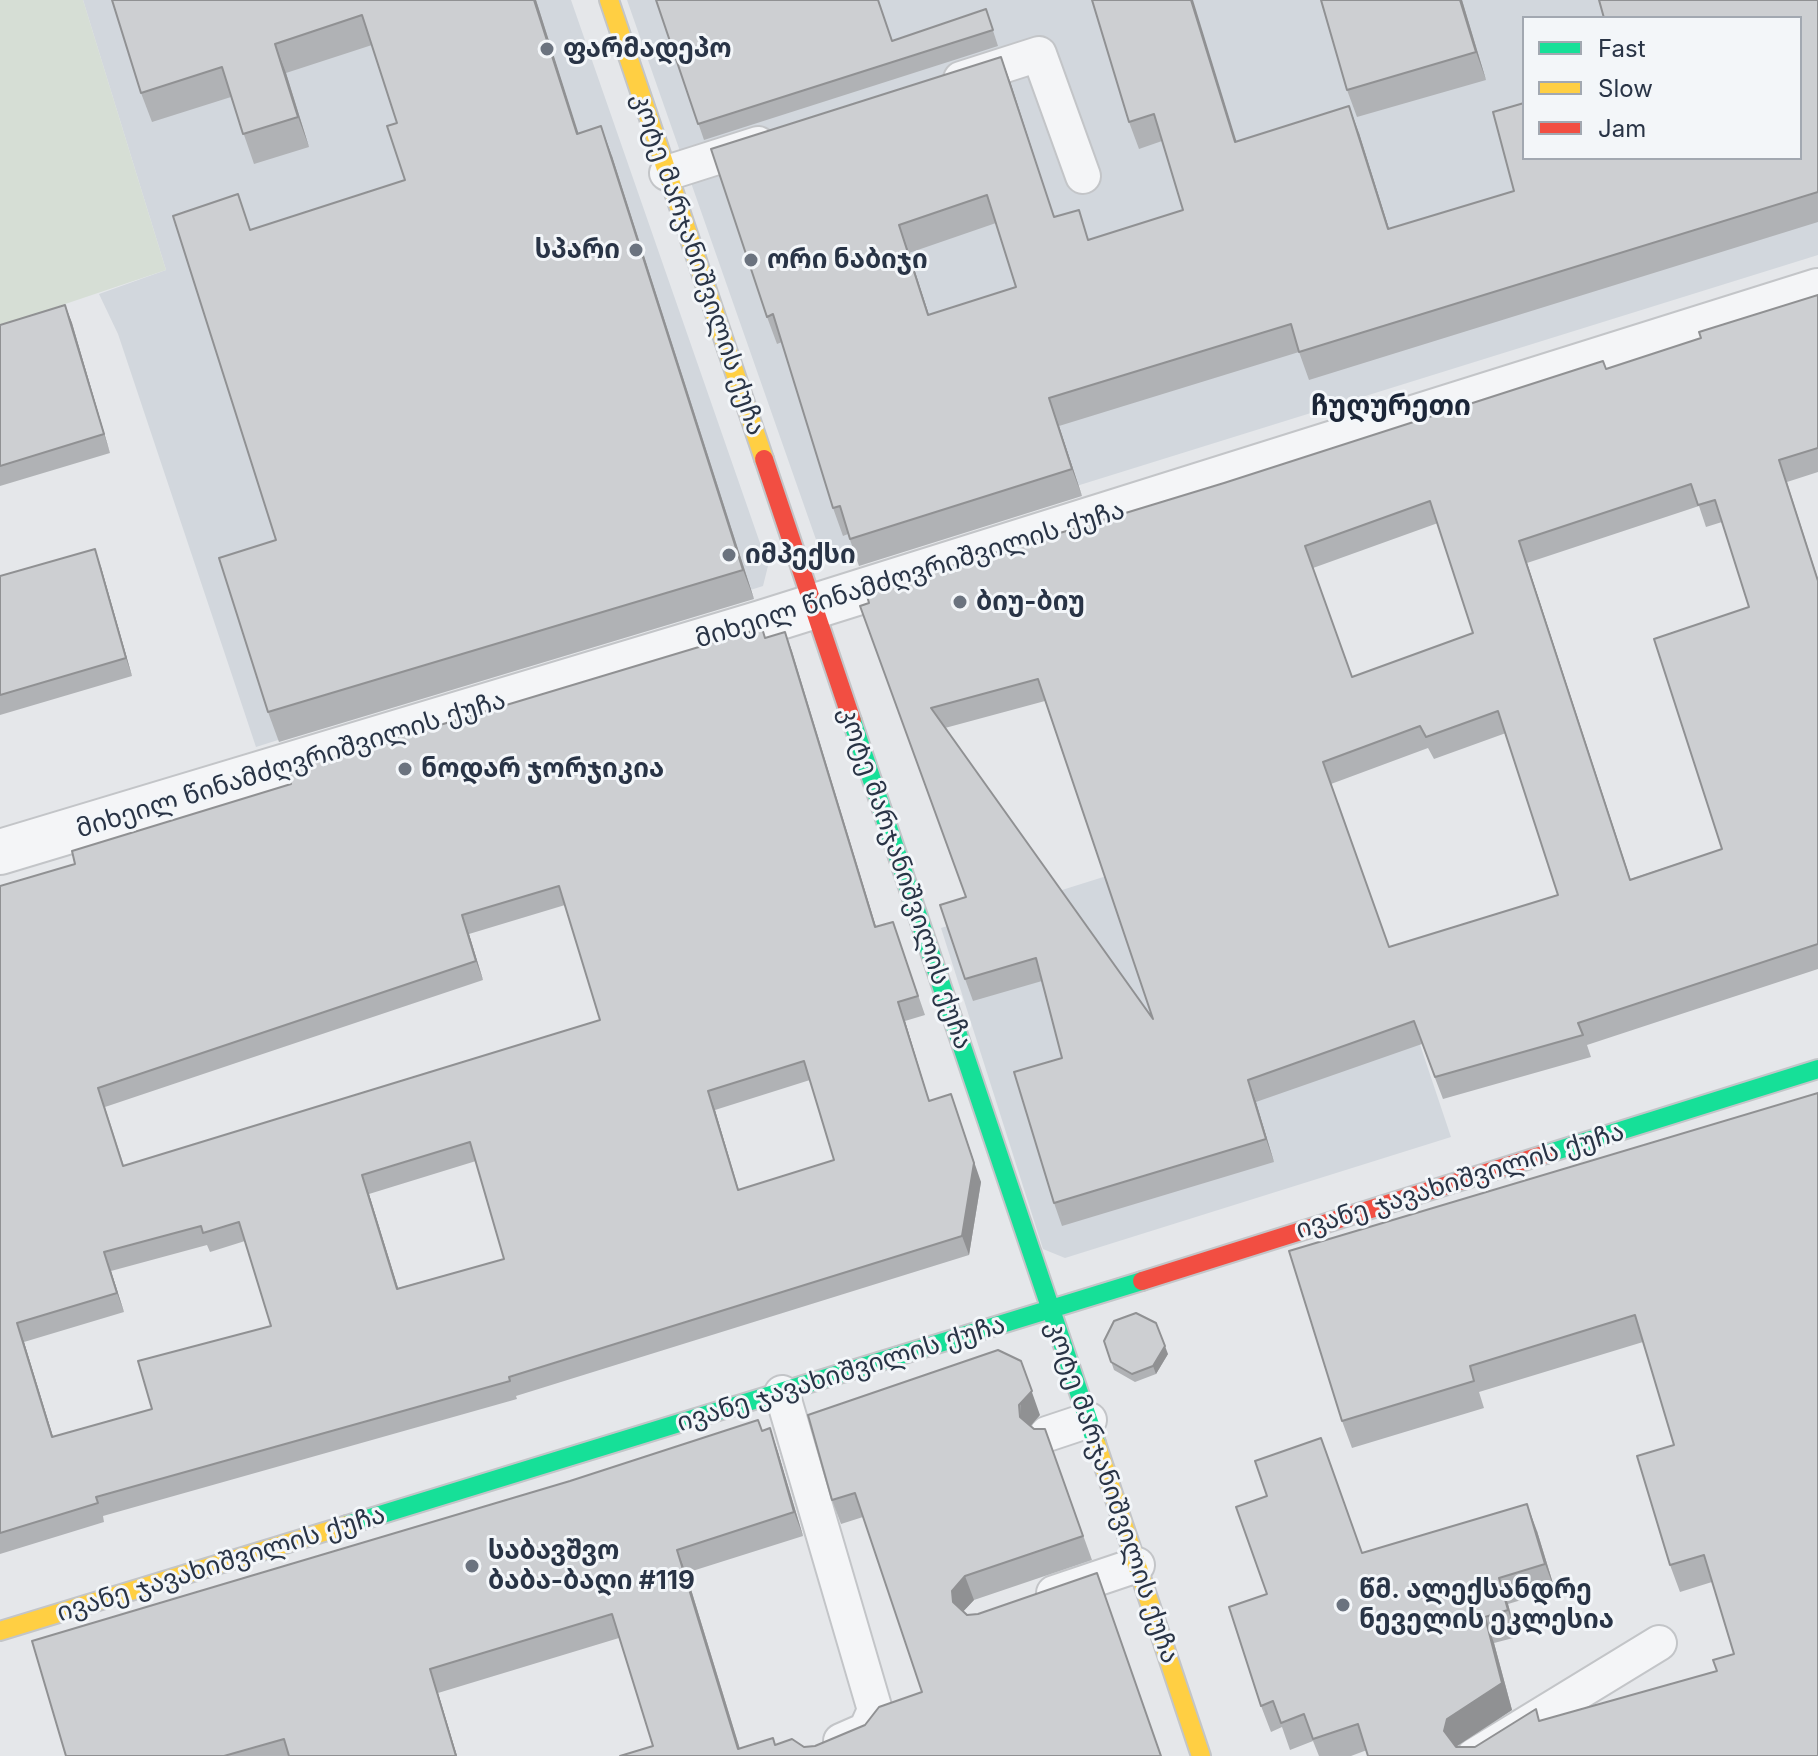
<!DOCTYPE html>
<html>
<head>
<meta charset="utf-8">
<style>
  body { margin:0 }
  #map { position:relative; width:1818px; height:1756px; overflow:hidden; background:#e5e7ea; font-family:Inter,sans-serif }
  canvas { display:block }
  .legend { position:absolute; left:1522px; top:16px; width:280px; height:144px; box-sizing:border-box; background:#f3f6f9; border:2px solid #a2a8b1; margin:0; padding:10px 14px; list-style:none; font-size:24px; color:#293446 }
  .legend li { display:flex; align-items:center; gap:16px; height:40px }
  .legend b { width:40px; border:2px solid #a2a8b1 }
</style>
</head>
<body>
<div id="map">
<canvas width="1818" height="1756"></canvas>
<ul class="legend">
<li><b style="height:10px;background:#16e098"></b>Fast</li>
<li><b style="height:10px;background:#ffcf43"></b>Slow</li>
<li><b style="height:10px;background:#f24e42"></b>Jam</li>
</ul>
</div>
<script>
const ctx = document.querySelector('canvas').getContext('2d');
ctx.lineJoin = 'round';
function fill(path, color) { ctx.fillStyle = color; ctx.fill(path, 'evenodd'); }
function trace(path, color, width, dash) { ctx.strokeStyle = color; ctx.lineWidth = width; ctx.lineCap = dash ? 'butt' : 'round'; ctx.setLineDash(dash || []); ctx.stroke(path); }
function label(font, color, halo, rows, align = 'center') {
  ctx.font = font + ' Inter,"Noto Sans Georgian",sans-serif'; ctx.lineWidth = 6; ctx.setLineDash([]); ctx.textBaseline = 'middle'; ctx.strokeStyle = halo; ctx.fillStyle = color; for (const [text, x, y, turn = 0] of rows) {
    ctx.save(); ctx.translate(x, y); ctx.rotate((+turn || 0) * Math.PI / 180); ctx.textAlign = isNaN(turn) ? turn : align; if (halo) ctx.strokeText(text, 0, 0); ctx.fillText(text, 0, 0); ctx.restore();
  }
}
const built = new Path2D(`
  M83,0H571L768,566L763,586L256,747L118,334L99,294L166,270Z
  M627,0H1818V255L839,560L820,551ZM1524,18H1800V158H1524Z
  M1339,803L1451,1137L1065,1258L1043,1249L941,928Z`);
const green = new Path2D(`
  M0,0H83L166,270L0,326Z`);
const lane = new Path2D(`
  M961,79L1039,54L1083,176
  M667,173L758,144
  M782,1393L875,1710L866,1730L841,1741
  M1047,1434L1089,1420
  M1054,1593L1137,1565
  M1474,1756L1659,1643`);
const street = new Path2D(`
  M0,852L761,623L1818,291`);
const fast = new Path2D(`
  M852,721L1096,1443
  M1546,1154L1818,1069
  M347,1525L1142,1281`);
const slow = new Path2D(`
  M609,0L764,459
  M1096,1443L1201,1756
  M0,1631L347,1525`);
const jam = new Path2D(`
  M764,459L852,721
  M1142,1281L1546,1154`);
const wall = new Path2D(`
  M112,0H536L578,134L612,156L754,599L279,742L268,712L276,540L251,230L405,180L397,123L372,45L286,73L309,147L254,164L231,97L152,122L141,93Z
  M656,0L892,41L986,9L998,46L704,140Z
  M1092,0L1236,141L1359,133L1389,229L1514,191L1524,158L1818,0V222L1309,380L1299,352L1059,426L1082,496L859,566L848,534L843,536L833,508L782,342L777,344L767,317L1001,57L1054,217L1090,240L1183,210L1162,141L1139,149L1129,122ZM996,223L1016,287L929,315L909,253Z
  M1321,0H1462L1486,80L1357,117L1347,90Z
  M1818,295V472L1787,482L1818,579V969L1587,1045L1591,1057L1443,1099L1422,1044L1256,1102L1274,1162L1062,1226L1054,1203L1062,1058L1042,981L973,1001L965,979L966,897L860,606L1606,369L1701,338ZM1699,506L1706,527L1722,522L1749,607L1722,849L1630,879L1527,563ZM1438,523L1473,633L1352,677L1313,568ZM1045,701L1153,1019L945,728ZM1506,733L1558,895L1389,947L1331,784L1428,748L1434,759Z
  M65,305L72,323L110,453L0,486V325Z
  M101,567L132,676L0,715V576Z
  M785,632L876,927L893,922L925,1015L905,1021L929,1101L981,1182L969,1255L516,1396L517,1399L103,1516L104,1522L0,1554V886L75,864ZM565,905L600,1020L124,1166L105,1107L483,980L469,934ZM810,1080L834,1160L739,1190L715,1110ZM476,1161L504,1259L398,1288L369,1194ZM245,1241L271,1326L152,1409L53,1437L24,1342L124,1312L111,1271L207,1245L210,1252Z
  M1818,1093V1756L1367,1750L1351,1756H1319L1313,1741L1290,1750L1282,1727L1271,1732L1261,1706L1267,1594L1362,1553L1537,1531L1555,1590L1508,1604L1517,1637L1494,1643L1512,1710L1457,1746V1747H1475L1540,1721L1717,1671L1734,1654L1712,1582L1680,1592L1670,1565L1674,1445L1643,1342L1479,1392L1484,1408L1352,1448L1342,1421Z
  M1104,1341L1168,1354L1156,1374L1135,1382L1114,1370Z
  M1040,1415L1030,1426L1034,1429H1045L1092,1560L974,1600L963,1611L1161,1756H620L653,1746L619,1638L438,1693L457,1756H66L770,1428L778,1452L803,1536L686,1573L740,1749L776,1745L804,1747L815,1746L865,1725L922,1692L863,1517L841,1524L832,1500Z`);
const shadedWall = new Path2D(`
  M534,0H536L588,163L577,134Z
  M1191,0H1193L1245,169L1235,142Z
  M1460,0H1462L1486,80L1476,52Z
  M275,44L286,73L309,147L298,117Z
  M1001,57L1011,84L1063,245L1054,217Z
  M1349,106L1359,133L1398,257L1388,229Z
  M601,126L612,156L754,599L743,570Z
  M899,225L909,253L938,343L928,315Z
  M65,305L72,323L110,453L104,434Z
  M1049,398L1059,426L1082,496L1072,469Z
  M1519,541L1527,563L1638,902L1630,880Z
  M95,549L101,567L132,676L126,658Z
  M785,632L792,651L882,946L875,927Z
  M462,915L469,934L483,980L476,961Z
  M898,1002L905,1021L935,1120L929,1101Z
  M1248,1080L1256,1102L1274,1162L1266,1139Z
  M708,1091L715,1110L744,1209L738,1190Z
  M951,1094L981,1182L969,1255L962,1236Z
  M362,1175L369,1194L404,1307L397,1289Z
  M104,1252L111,1271L124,1312L117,1293Z
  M17,1323L24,1342L59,1456L52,1437Z
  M1165,1346L1168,1354L1156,1374L1153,1366Z
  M1021,1361L1040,1415L1028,1429L1020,1417Z
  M770,1428L778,1452L803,1536L794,1512Z
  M1527,1504L1537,1531L1555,1590L1545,1564Z
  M677,1550L686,1573L742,1756H741Z
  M965,1576L974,1600L961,1614L953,1602L952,1591Z
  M1499,1578L1508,1604L1517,1637L1508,1610Z
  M1485,1617L1494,1643L1512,1710L1457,1746L1454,1756L1444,1731L1447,1719Z
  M430,1669L438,1693L457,1756H456Z`);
const building = new Path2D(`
  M112,0H534L577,134L601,126L743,570L268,712L219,558L276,540L173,216L238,194L250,230L405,180L387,126L397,123L362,15L275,44L298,117L243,134L222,67L141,93Z
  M656,0H878L892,41L986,9L993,30L698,124Z
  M1092,0H1191L1235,142L1349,106L1388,229L1514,191L1493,112L1524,103V158H1800V18H1604L1599,0H1818V192L1299,352L1291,324L1049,398L1072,469L850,539L840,506L833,508L773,314L767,317L711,149L1001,57L1054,217L1079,210L1088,240L1183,210L1154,114L1129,122ZM987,195L1016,287L928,315L899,225Z
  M1321,0H1460L1476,52L1347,90Z
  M1818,295V448L1779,460L1818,581V944L1578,1023L1583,1035L1435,1077L1414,1021L1248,1080L1266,1139L1054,1203L1014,1072L1062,1058L1036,958L965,979L940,905L966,897L860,606L869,603L866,592L1224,483L1603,361L1606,369L1701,338L1699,332ZM1691,484L1698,505L1715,500L1749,607L1654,639L1722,849L1630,880L1519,541ZM1430,501L1473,633L1352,677L1305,546ZM1038,679L1153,1019L931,708ZM1498,711L1558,895L1389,947L1323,762L1420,726L1426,737Z
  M65,305L104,434L0,466V325Z
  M95,549L126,658L0,695V576Z
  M762,628L765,638L785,632L875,927L893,922L918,996L898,1002L929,1101L951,1094L974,1163L962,1236L509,1377L510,1381L96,1497L98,1503L0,1533V886L75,864L72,851L291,784L287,771ZM559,886L600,1020L123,1166L98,1088L476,961L462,915ZM804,1061L834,1160L738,1190L708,1091ZM470,1142L504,1259L397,1289L362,1175ZM239,1222L271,1326L138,1361L152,1409L52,1437L17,1323L117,1293L104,1252L201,1226L203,1233Z
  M1818,1093V1756H1368L1358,1724L1313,1739L1304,1714L1281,1723L1273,1701L1261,1706L1229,1607L1267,1594L1236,1507L1267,1496L1255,1461L1321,1438L1362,1553L1527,1504L1545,1564L1499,1578L1508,1610L1485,1617L1502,1683L1447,1719L1444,1731L1456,1747H1475L1536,1709L1539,1721L1717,1671L1713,1660L1734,1654L1704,1555L1670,1565L1637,1456L1674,1445L1635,1315L1470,1366L1474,1381L1342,1421L1289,1251Z
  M1136,1313L1156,1323L1165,1346L1153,1366L1132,1374L1111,1362L1104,1341L1114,1321Z
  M998,1350L1021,1361L1032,1391L1019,1405L1020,1417L1034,1429H1045L1083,1536L965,1576L952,1591L953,1602L967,1615L978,1614L1097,1573L1161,1756H620L653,1746L612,1614L430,1669L456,1756H289L284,1739L224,1756H66L32,1641L570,1481L758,1420L762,1431L770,1428L794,1512L677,1550L738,1749L773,1738L775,1745L792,1739L804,1747L815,1746L865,1725L879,1707L922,1692L855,1493L832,1500L808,1415Z`);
const markers = [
  [547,49,8,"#6b737f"],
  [636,250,8,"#6b737f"],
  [751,260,8,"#6b737f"],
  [729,555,8,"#6b737f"],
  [960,602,8,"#6b737f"],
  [405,769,8,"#6b737f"],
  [472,1566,8,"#6b737f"],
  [1343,1605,8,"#6b737f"]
];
const poiNames = [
  ["ფარმადეპო",563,49],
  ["სპარი",620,250,"right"],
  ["ორი ნაბიჯი",767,260],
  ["იმპექსი",745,555],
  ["ბიუ-ბიუ",976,602],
  ["ნოდარ ჯორჯიკია",421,769],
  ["საბავშვო",488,1551],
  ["ბაბა-ბაღი #119",488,1581],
  ["წმ. ალექსანდრე",1359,1590],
  ["ნეველის ეკლესია",1359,1620]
];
const streetNames = [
  ["კოტე მარჯანიშვილის ქუჩა",698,264,71],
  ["მიხეილ წინამძღვრიშვილის ქუჩა",910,575,-17],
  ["მიხეილ წინამძღვრიშვილის ქუჩა",291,765,-17],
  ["კოტე მარჯანიშვილის ქუჩა",905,878,71],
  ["ივანე ჯავახიშვილის ქუჩა",1460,1181,-17],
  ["ივანე ჯავახიშვილის ქუჩა",841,1374,-17],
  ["კოტე მარჯანიშვილის ქუჩა",1112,1492,71],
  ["ივანე ჯავახიშვილის ქუჩა",221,1564,-17]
];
const neighbourhoodNames = [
  ["ჩუღურეთი",1391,407]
];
fill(built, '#d2d7dd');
fill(green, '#d6ded5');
trace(lane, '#c3c5c8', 38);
trace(street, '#c3c5c8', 48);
trace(fast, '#c3c5c8', 22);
trace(slow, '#c3c5c8', 22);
trace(jam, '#c3c5c8', 22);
trace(lane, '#f4f5f7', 34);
trace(street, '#f4f5f7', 44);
trace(fast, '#16e098', 18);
trace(slow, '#ffcf43', 18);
trace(jam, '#f24e42', 18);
fill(wall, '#b0b2b5');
fill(shadedWall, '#909193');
fill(building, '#cdcfd2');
trace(building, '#909193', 2);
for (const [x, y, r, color] of markers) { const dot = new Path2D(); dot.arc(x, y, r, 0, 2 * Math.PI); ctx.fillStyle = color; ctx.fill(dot); trace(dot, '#f3f6f9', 3); }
label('bold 26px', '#293446', '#f3f6f9', poiNames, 'left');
label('26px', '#293446', '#f3f6f9', streetNames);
label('bold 28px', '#1b2537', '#f3f6f9', neighbourhoodNames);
</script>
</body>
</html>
